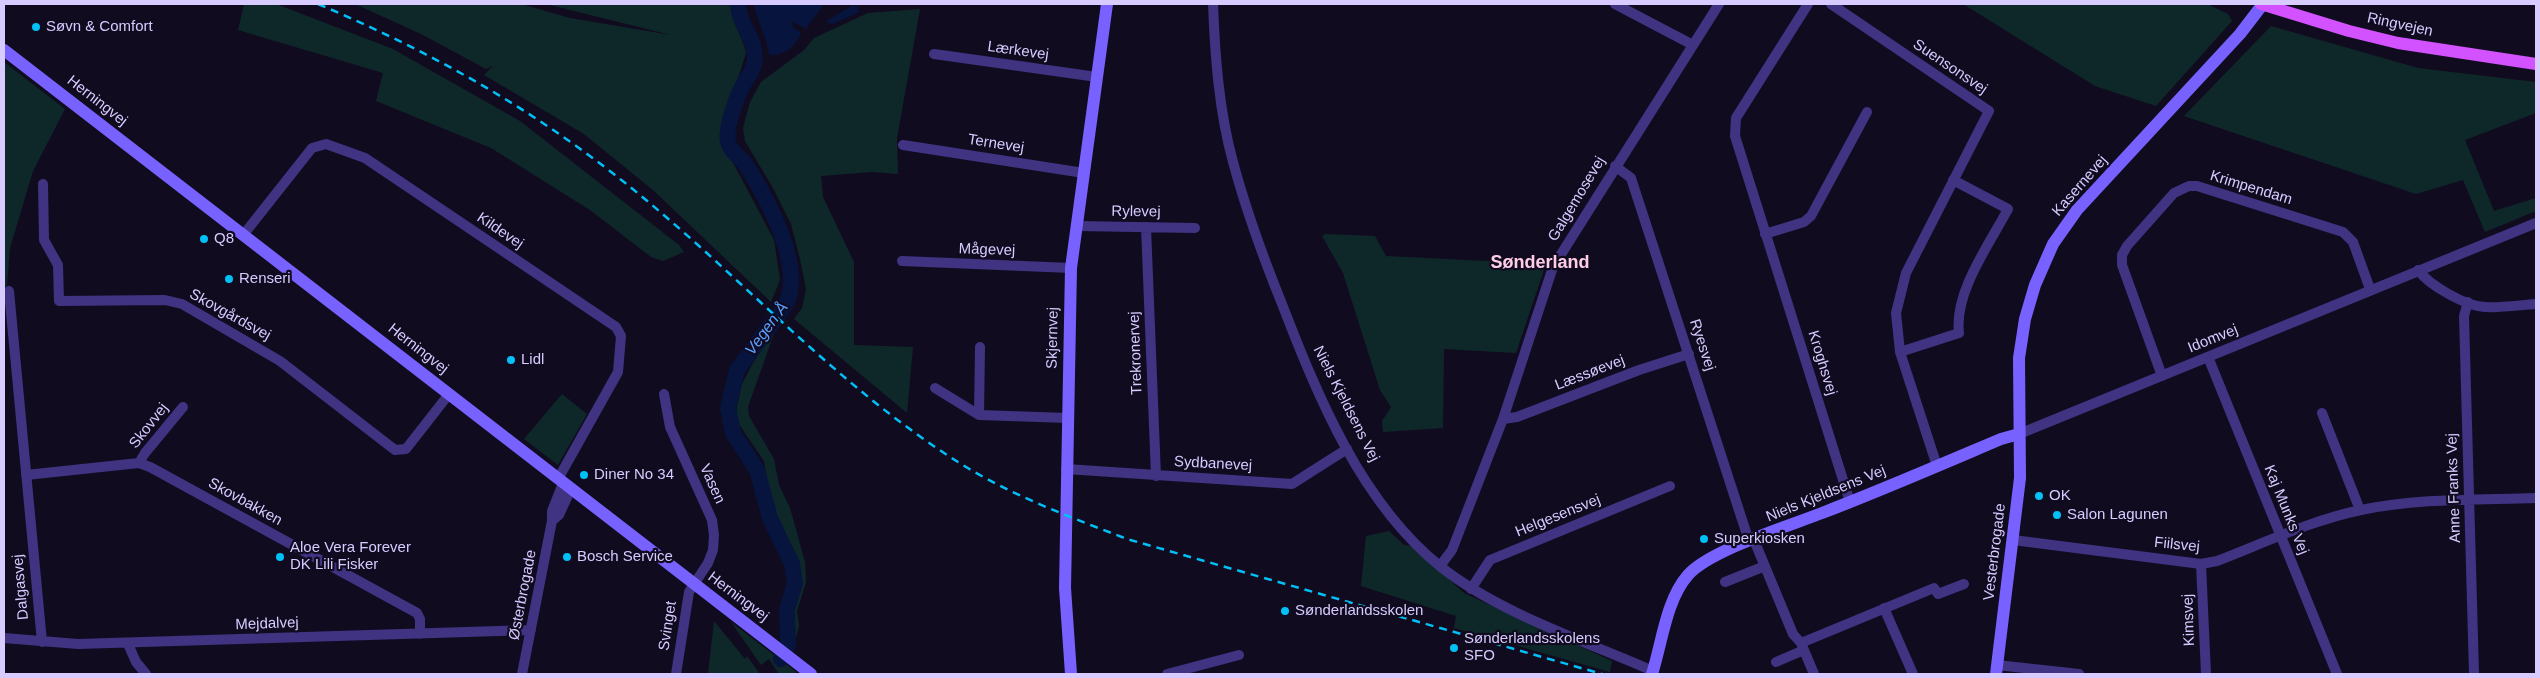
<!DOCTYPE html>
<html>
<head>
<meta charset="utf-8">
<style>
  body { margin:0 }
  #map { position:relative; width:2540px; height:678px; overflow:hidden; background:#110b20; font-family:Arial,sans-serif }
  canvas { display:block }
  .frame { position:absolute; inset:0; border:5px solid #d7cbff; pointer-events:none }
</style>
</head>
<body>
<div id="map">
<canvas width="2540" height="678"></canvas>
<div class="frame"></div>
</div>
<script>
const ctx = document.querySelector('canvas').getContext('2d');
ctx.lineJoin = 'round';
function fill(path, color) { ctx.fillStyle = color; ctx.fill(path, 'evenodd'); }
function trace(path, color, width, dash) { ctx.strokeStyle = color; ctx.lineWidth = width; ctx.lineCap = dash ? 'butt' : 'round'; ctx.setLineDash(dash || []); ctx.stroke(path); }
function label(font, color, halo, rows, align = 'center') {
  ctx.font = font + ' Arial,sans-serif'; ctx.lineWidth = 4.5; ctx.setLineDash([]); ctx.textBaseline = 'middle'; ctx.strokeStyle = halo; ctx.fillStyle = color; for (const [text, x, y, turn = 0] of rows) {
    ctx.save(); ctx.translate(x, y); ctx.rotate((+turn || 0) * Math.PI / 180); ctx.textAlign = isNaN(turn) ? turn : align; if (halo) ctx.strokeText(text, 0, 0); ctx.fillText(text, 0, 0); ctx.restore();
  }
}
const green = new Path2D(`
  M244,4H276L393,49L520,121L679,245L684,252L663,261L651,257L590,210L491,148L376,101L383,73L238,30Z
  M355,4H521L570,18L671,35L546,4H733C731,24 742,34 746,53L721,133V140L774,240L780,280L771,302L654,191L584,134L484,75L493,66L486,69L421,34Z
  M1963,4H2207L2228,14L2232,21L2156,106L2095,86Z
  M920,9L897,138L898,174L872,172L821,176L823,197L854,262V345L913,347L907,413L794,319L802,308L806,289L800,259L791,224L773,188L745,141L743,128L750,102L761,82L804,50L814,38L868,13Z
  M2271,26L2418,68L2536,82V113L2465,140L2494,211L2536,198V211L2485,232L2463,180L2416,194L2184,116Z
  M4,62L65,109L33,171L10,248L7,285L4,289Z
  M1325,234L1375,236L1386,256L1546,264L1516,353L1444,349L1443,428L1383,432L1382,421L1391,407L1380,390L1343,273L1322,236Z
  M777,325L748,407L749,416L774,459L779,485L790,508L805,562L806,582L797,611L799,626L793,649V607L801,582L798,560L773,513L764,461L736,420L737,406L742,384L753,363Z
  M562,394L587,414L558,465L524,439Z
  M1389,531L1404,545L1413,546L1464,593L1612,661L1610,672L1454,628L1456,616L1361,586L1366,536Z
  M714,621L745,659L747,656L760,674H708Z
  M731,622L795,671L796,674H779L769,659L761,665Z`);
const water = new Path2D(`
  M754,4H824L806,29L792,21L793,27L801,33C796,47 784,56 769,55C767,37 757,22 754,4Z
  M853,5L858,7L859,12L833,24L827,23L828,20Z`);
const river = new Path2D(`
  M738,4C739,28 759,40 754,64C753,72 745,80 742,87C736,98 725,130 728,142C730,152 741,157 746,165C767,198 806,268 785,306L737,370L728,408L733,433L757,470L770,518L792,564L795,583L787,610L788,645L781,659`);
const street = new Path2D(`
  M1213,4C1215,56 1219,111 1233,162C1246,210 1263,257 1282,304C1318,397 1361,503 1441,567C1499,613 1585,641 1653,671
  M1615,4L1693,45
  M1808,4L1736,118L1735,136L1850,502
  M1831,4L1989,111L1906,273L1896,313L1900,352L1937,466
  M934,54L1097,77
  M903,145L1084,173
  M1615,166L1631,178L1749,541
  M43,184L44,240L58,265L59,301L165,300L182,304L280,361L395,450L406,449L449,394
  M1077,226L1195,228
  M1146,227L1156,476
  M244,234L312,148L326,144L365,158L616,327L621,336L618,372L558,479
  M1765,234L1804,222L1811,216L1867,112
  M902,261L1071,268
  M2418,270C2429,285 2465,306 2485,307C2502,308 2520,305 2536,304
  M9,291L42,642
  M2468,302L2464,316L2474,674
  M1900,352L1959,333C1954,292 1989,245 2008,209L1953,180
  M2208,357L2337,674
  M2162,376L2122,265V255L2127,246L2174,193L2189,186H2197L2343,232L2353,242L2370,289
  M935,388L979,415L1068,418
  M664,394L670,427L712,520L714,535L713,550L708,563L689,592L676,674
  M2322,413L2360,510
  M979,415L980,347
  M1503,419L1517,417L1639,370L1689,354
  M2019,434L2536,223
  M139,463L145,453L183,407
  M1066,469L1292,484L1347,449
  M26,475L139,463L150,467L417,613L420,619V634
  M552,521L559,515L571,489
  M1754,540L1793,634L1801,643
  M2013,540L2201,564L2217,561C2264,543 2312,520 2361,510C2418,498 2478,500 2536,498
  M2201,564L2206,674
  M1440,566L1452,550L1503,419L1553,267L1719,4
  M1725,582L1765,566
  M1471,589L1490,560L1670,486
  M1884,608L1913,674
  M4,638L78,644L531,630
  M128,644L136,662L146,674
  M1776,662L1804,650
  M1997,665L2079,674
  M522,674L552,521V511L563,483
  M1167,674L1239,655
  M1814,674L1801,643L1934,588L1938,594L1964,584`);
const secondary = new Path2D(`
  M4,50L811,674
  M1071,674L1065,588L1071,268L1107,4
  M1652,674C1662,643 1666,600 1688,575C1710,550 1789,526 1822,513C1882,490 1942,464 2001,439L2019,434
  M1996,674L2020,478L2019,358L2025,319L2035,285L2053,244L2077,210L2240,34L2263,4`);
const primary = new Path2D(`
  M2261,4L2349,31L2398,43L2536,64`);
const rail = new Path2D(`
  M318,4C425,49 524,104 615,175C732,266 831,382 958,462C1010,495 1070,517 1127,539L1602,674`);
const markers = [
  [36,27,5,"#00c0f6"],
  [204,239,5,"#00c0f6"],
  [229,279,5,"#00c0f6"],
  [511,360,5,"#00c0f6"],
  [584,475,5,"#00c0f6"],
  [2039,496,5,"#00c0f6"],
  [2057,515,5,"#00c0f6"],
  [1704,539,5,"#00c0f6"],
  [280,557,5,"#00c0f6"],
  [567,557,5,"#00c0f6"],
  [1285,611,5,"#00c0f6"],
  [1454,648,5,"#00c0f6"]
];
const streetNames = [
  ["Ringvejen",2400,25,12],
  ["Lærkevej",1018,51,8],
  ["Suensonsvej",1950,67,34],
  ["Herningvej",97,101,38],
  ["Ternevej",996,144,9],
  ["Kasernevej",2080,186,-49],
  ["Krimpendam",2251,188,17],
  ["Galgemosevej",1577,199,-59],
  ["Rylevej",1136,212,1],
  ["Kildevej",500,231,34],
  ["Mågevej",987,250,2],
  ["Skovgårdsvej",230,315,29],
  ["Skjernvej",1053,338,-89],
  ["Idomvej",2213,339,-22],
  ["Ryesvej",1702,345,72],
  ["Herningvej",418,349,38],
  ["Trekronervej",1136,353,-92],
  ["Kroghsvej",1822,363,73],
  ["Læssøevej",1590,373,-21],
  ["Niels Kjeldsens Vej",1346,404,63],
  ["Skovvej",149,426,-52],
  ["Sydbanevej",1213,464,3],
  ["Vasen",712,484,66],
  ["Anne Franks Vej",2454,488,-92],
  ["Niels Kjeldsens Vej",1826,494,-22],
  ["Skovbakken",245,502,29],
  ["Kaj Munks Vej",2286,510,68],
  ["Helgesensvej",1558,516,-22],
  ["Fiilsvej",2177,545,6],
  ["Vesterbrogade",1995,552,-83],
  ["Dalgasvej",21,587,-95],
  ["Østerbrogade",523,595,-79],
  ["Herningvej",738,597,37],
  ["Kimsvej",2189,620,-92],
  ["Mejdalvej",267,624,-2],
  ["Svinget",668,626,-81]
];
const poiNames = [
  ["Søvn & Comfort",46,27],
  ["Q8",214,239],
  ["Renseri",239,279],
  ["Lidl",521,360],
  ["Diner No 34",594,475],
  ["OK",2049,496],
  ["Salon Lagunen",2067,515],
  ["Superkiosken",1714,539],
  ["Aloe Vera Forever",290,548],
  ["DK Lili Fisker",290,565],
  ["Bosch Service",577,557],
  ["Sønderlandsskolen",1295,611],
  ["Sønderlandsskolens",1464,639],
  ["SFO",1464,656]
];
const waterNames = [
  ["Vegen Å",767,329,-54]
];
const quarterNames = [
  ["Sønderland",1540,263]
];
fill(green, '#0e282a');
fill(water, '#06143e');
trace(river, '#06143e', 16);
trace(street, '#403382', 10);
trace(secondary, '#7862ff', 12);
trace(primary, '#d252ff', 12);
trace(rail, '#00c0f6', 2.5, [8, 6]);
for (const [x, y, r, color] of markers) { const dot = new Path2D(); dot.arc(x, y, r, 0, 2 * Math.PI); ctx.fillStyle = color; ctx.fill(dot); trace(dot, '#110b20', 2); }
label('15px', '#d7cbff', '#110b20', streetNames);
label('15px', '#d7cbff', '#110b20', poiNames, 'left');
label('italic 16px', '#599fff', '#110b20', waterNames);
label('bold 18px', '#ffcde7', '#110b20', quarterNames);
</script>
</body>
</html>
